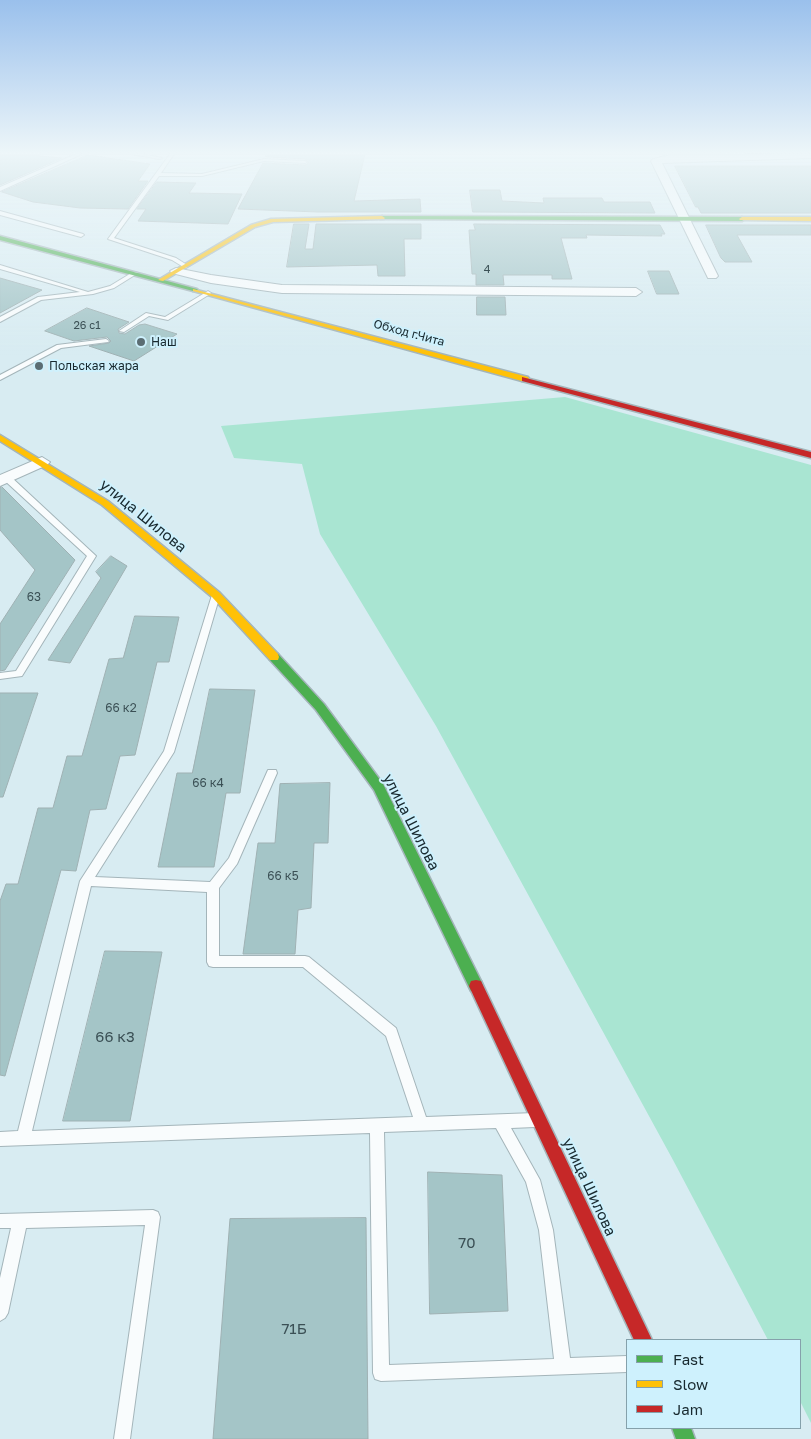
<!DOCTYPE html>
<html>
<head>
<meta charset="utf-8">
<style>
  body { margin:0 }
  #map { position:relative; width:811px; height:1439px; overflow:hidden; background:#d8ecf2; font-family:"Golos Text",sans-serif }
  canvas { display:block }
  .legend { position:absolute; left:626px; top:1339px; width:175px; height:90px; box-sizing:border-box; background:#cef1fd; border:1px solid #85a1ab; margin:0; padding:6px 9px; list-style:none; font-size:15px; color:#18292f }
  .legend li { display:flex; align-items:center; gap:10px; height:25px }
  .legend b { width:25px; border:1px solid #85a1ab }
</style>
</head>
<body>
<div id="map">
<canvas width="811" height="1439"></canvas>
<ul class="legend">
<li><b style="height:6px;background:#4caf50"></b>Fast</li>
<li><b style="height:6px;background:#ffc107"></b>Slow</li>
<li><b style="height:6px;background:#c62828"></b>Jam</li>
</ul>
</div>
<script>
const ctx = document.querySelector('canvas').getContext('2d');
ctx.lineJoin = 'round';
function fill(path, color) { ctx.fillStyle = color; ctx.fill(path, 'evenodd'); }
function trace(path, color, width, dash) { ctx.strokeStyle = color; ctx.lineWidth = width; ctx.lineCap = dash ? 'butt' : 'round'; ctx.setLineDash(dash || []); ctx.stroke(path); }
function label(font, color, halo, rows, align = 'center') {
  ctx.font = font + ' "Golos Text",sans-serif'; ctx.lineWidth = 4; ctx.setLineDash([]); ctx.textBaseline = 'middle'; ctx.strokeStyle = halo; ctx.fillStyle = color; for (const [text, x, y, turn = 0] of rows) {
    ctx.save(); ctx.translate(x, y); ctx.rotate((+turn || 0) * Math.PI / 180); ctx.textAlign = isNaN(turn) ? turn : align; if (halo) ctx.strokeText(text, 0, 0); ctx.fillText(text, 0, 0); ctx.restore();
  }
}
const green = new Path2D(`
  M565,397L811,465V1423L800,1401V1340H768L673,1160L436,726L320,534L302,464L234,458L221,426Z`);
const building = new Path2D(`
  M0,154H41L39,156L62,158L0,185Z
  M267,154H365L354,201L420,199L421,212H318L238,209L263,163L305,165L309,163L305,159L266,157Z
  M88,155L150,164L138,181H148L128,209L80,208L33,202L2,192Z
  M675,166H811V213H701L698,207H696Z
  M157,182L196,183L189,193L242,194L228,224L138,221L146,209H137Z
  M470,190H500L502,201L544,203L543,198H602L604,202H650L655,213L473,212Z
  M294,224H309L305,249H313L316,224H421V239H404L405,276H378L377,265L287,267Z
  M474,224L660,225L665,234H661L662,236L586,235L587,238H561L572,279H552V275H503L504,285H476V274H472L469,230H475Z
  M706,225H811V235H737L752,262H725L721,258Z
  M648,271H669L679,294H657Z
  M0,278L42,290L0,313Z
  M477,297H505L506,315H477Z
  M87,308L129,322L118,329L119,333L125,334L139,325L145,324L177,334L134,361L89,346L109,343L111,341L107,337L74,341L45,331Z
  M2,487L75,560L5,670L0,671V624L35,570L0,530V488Z
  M111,556L127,566L70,663L48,660L101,578L96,572Z
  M135,616L179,617L169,662H157L135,755L120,756L106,809L90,810L76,871L61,870L5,1076L0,1075V901L6,884H18L38,808H53L67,756H82L109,659L123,658Z
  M210,689L255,690L240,793H226L214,867H158L177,773H192Z
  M0,693H38L3,797H0Z
  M330,783L328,843H314L311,908L298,910L295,954H243L258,843H275L280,784Z
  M105,951L162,952L130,1121H63Z
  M428,1172L502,1175L508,1311L430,1314Z
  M366,1218L368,1439H213L230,1219Z`);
const lane = new Path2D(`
  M76,154H82L0,191V187Z
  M131,154H142L162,158L160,159Z
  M170,154H174L161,173L202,174L264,159L305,161L307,162L305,163L264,161L202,176H159L114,238L176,258L187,265V267L185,268L172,260L108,239Z
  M0,211L83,234L84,235L81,237L0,215Z
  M0,265L88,292L110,286L133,272L138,273L114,288L93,294L41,300L0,322V317L38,297L80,292L0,269Z
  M208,291L211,293L210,294L168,320L149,316L124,332L119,331L146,313L165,317Z
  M106,339L109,341L108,342L61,348L0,380V375L57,345Z
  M4,476H10L96,556L22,676L0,679V673L16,671L87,556L4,480Z
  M216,592L220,595L174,752L95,877L210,882L229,858L268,770H276L277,773L237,864L219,888V956H305L309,957L396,1028L426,1117L535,1113L540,1115L542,1120L540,1125L535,1127L511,1128L540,1180L553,1230L570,1358L627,1356V1372L381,1381L375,1379L373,1373L370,1133L0,1146V1132L18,1131L80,881L164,751L212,595ZM91,886L207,892V962L209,966L213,967H303L386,1036L413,1117L32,1131ZM496,1128L526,1182L539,1230L554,1359L389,1365L384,1132Z
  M153,1210L158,1212L160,1217L130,1439H114L145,1225L26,1228L8,1313L5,1318L0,1321V1278L11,1228H0V1214Z`);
const street = new Path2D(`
  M811,154V158L662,163L718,276L716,278H708L651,161L653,159L671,155Z
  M176,268L211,275L282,285L636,288L642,292L636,296L282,293L211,283L172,273L170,271Z
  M42,457L50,462L47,465L0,486V475Z`);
const fast = new Path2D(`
  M382,216L742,217L745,219L742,221L380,219L379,218Z
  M0,236L197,289L198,290L193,291L0,240Z
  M274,653L278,654L324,704L383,784L481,981L483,986L481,991L476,992L471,991L374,790L316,710L270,660L269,657L270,654Z
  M672,1428H691L695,1439H676Z`);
const slow = new Path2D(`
  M382,216L385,218L384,219L273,222L255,227L163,281L158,280L251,225L271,219Z
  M742,217H811V221L740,220L739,219Z
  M193,289L528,377L529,379L522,381L193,291Z
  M0,435L108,501L220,593L278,654L279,657L278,660H270L212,597L102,505L0,441Z`);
const jam = new Path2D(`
  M522,377L811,452V458L522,381Z
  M476,980L481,981L652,1340H634L469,986L471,981Z`);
const markers = [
  [141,342,5,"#5b6d73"],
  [39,366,5,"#5b6d73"]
];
const farNumbernames = [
  ["4",487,270],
  ["26 с1",87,326]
];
const farStreetnames = [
  ["Обход г.Чита",409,333,15]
];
const farPoinames = [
  ["Наш",151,342],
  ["Польская жара",49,366]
];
const numberNames = [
  ["63",34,597],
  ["66 к2",121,708],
  ["66 к4",208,783],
  ["66 к5",283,876]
];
const streetNames = [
  ["улица Шилова",143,516,39],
  ["улица Шилова",411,822,63],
  ["улица Шилова",589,1187,65]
];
const nearNumbernames = [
  ["66 к3",115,1037],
  ["70",467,1243],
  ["71Б",294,1329]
];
fill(green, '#a9e5d2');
fill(building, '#a4c5c7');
trace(building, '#9fb1b3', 1);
trace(lane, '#a4b5ba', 2);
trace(street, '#a4b5ba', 2);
trace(fast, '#a4b5ba', 3);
trace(slow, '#a4b5ba', 3);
trace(jam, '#a4b5ba', 3);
fill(lane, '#f9fcfd');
fill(street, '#f9fcfd');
fill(fast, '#4caf50');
fill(slow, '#ffc107');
fill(jam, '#c62828');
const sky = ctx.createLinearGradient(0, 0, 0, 355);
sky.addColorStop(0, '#9ac0ec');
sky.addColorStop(0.43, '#edf6f9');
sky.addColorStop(1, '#edf6f900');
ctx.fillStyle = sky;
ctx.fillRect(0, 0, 811, 355);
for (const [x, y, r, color] of markers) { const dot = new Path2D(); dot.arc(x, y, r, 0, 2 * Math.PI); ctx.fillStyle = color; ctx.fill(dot); trace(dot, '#cef1fd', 2); }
label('11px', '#3b5055', null, farNumbernames);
label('12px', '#18292f', '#cef1fd', farStreetnames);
label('12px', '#18292f', '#cef1fd', farPoinames, 'left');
label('12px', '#3b5055', null, numberNames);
label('15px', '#18292f', '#cef1fd', streetNames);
label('15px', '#3b5055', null, nearNumbernames);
</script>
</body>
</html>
